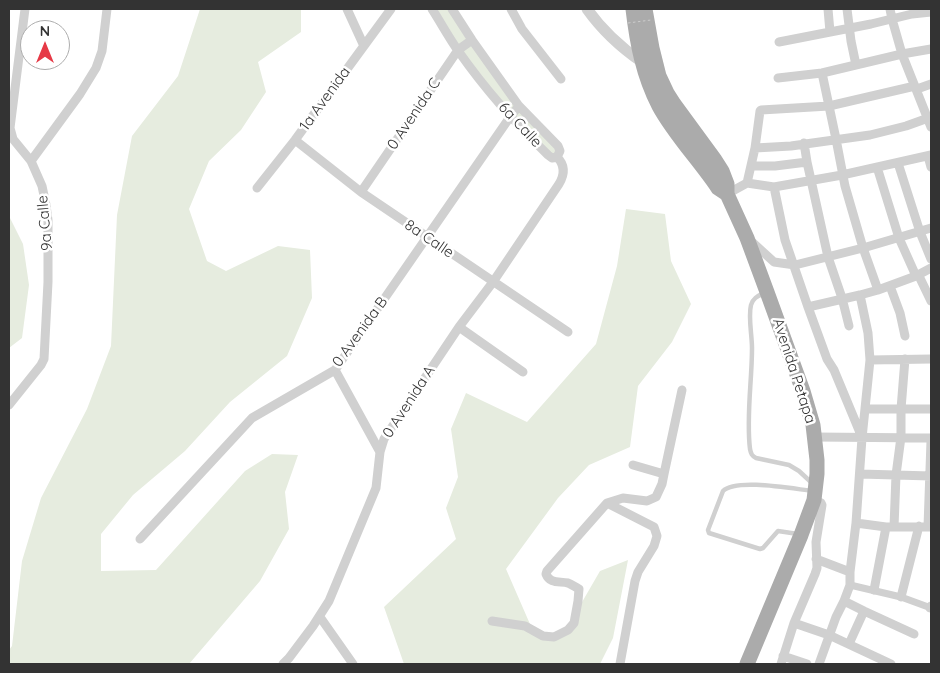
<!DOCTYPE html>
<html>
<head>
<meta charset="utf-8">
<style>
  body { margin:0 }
  #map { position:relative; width:940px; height:673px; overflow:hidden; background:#fff; font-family:Quicksand,sans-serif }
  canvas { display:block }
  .frame { position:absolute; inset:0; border:10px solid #333; pointer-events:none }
  .north { position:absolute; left:20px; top:20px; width:50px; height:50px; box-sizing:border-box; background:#fff; border:1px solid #adadad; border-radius:50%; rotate:0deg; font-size:14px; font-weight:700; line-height:20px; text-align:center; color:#333 }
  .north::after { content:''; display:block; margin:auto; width:18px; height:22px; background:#e63946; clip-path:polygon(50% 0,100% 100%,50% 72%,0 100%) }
</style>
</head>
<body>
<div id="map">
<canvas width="940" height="673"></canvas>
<div class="frame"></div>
<div class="north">N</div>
</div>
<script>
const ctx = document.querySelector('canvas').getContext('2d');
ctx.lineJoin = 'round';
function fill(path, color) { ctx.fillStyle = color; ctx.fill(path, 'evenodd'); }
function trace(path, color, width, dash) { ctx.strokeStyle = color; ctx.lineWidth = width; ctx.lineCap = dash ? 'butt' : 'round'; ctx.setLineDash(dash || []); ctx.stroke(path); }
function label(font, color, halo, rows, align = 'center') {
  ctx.font = font + ' Quicksand,sans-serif'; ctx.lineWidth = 5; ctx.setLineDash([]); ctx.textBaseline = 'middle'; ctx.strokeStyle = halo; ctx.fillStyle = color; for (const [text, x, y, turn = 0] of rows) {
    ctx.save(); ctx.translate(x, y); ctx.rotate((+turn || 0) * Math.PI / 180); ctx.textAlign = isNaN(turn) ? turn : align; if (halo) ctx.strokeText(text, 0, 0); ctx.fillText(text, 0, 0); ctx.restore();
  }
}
const green = new Path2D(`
  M200,9H301V32L258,62L266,92L241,130L209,161L189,209L207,261L226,271L278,246L310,250L312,298L287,356L230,402L185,451L133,495L101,534V571L156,570L245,471L272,454L298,455L285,492L289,529L260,581L189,664H9V650L12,646L22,561L41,498L87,409L111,346L117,215L132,136L178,76Z
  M432,9H452L494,72L558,146L554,158L510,117Z
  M626,209L665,214L671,261L691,304L672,342L638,386L630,447L589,465L558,498L506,569L533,631L563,635L600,571L628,560L613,638L600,664H404L384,607L456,539L446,508L458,477L451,429L466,393L527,422L596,344L617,266Z
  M9,216L23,244L29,285L22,338L9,348Z`);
const service = new Path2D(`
  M764,293C758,296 753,298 751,305C748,317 752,335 752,348C752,381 746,417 750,449C751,454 752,456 756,458L789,465L799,471L813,484
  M798,534L778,531L763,548L760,549L709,533L708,530L723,491C736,478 794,489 813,491`);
const pedestrian = new Path2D(`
  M850,585L901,597L931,608`);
const minor = new Path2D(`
  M347,9L364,46
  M432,9C441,23 449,38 459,52C485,89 515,123 548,155L552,158L557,157L560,151L558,146L519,106L472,40L452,9
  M511,9L522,29L561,79
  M828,9L830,32
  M847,9L851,41L856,65
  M890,9L892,19L902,54L931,127
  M779,42L871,24L912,14L931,12
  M822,73L836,139L845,186L863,248L878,290
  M778,78L822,73L902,54L931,49
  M917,89L931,84
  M295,140L361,192L568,332
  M804,143L807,162L828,257L842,298L849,326
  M755,148L791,146L870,135L906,126L931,117
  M928,156L931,167
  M31,161L80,94L96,68L102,51L107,9
  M898,163L920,232L931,259
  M751,166H775L807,162
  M877,167L899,238L916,276
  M747,183L755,148L760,111L761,110L829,106L915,86
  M774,187L785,240L808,307L827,359L834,370L861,435
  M257,188L295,140L391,9
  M361,192L458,50L472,40
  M727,194L747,183L774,187L842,175L931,155
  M751,241L774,262L795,265L863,248L931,228
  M918,274L931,301
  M890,286L900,313L905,336
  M808,307L860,295L878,290L916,276L931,268
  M459,327L523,372
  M870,360L931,359
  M335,370L380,452
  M9,405L41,365L44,359L48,282V220L46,205L42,186L31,161L13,139L10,128L25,9
  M865,409H931
  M814,437L931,438
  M633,465L664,474
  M860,474L931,476
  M607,503L654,527L657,536L654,546L638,572L635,581L620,664
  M856,523L886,527H931
  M894,527L896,475L901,437V409L905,359
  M928,527L931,441
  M140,539L252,418L335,370L510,117L519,106
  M816,559L850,572
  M874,590L886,527
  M901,597L919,526
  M844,601L864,611L914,634
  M930,608L931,606
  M320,617L353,664
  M492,621L525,626L543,636L554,637L568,630L574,623L578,601L579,589C575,587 571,584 568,583C559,581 550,584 546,574L547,571L607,503L623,498L647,501L656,497L662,484L664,474L682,390
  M794,623L829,635L891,664
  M849,644L864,611
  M783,656L807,664
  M283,664L289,658L313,626L329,601L376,488L380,452L384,439L459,327L493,282L559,184C565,174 565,165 557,157
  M781,664L794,623L815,574L817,568L816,542L822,505L821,503L814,500
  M819,664L836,617L844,601L850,585V572L856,523L862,438L870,360L868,333L860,295`);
const tertiary = new Path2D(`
  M587,9C602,30 620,47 642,62H646`);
const primary = new Path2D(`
  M633,9C637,43 643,75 659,106C674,134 700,161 718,188L727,194
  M645,9L652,48L659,76L667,93L674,104L715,160L722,171L727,184V194L747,238L767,292L803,391L813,425L817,460V474L814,500L801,535L747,664`);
const pathBridge = new Path2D(`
  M628,23L651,20`);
const streetNames = [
  ["1a Avenida",325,99,-54],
  ["0 Avenida C",414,114,-56],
  ["6a Calle",520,125,47],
  ["9a Calle",45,223,-95],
  ["8a Calle",429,239,34],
  ["0 Avenida B",360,332,-54],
  ["Avenida Petapa",794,371,72],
  ["0 Avenida A",409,402,-57]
];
fill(green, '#e6ecdf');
trace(service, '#d0d0d0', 4.5);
trace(pedestrian, '#d0d0d0', 7);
trace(minor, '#d0d0d0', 9);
trace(tertiary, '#d0d0d0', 11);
trace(primary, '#ababab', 15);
trace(pathBridge, '#cdcdcd', 1, [2.5, 2.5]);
label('15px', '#333', '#fff', streetNames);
</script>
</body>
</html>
